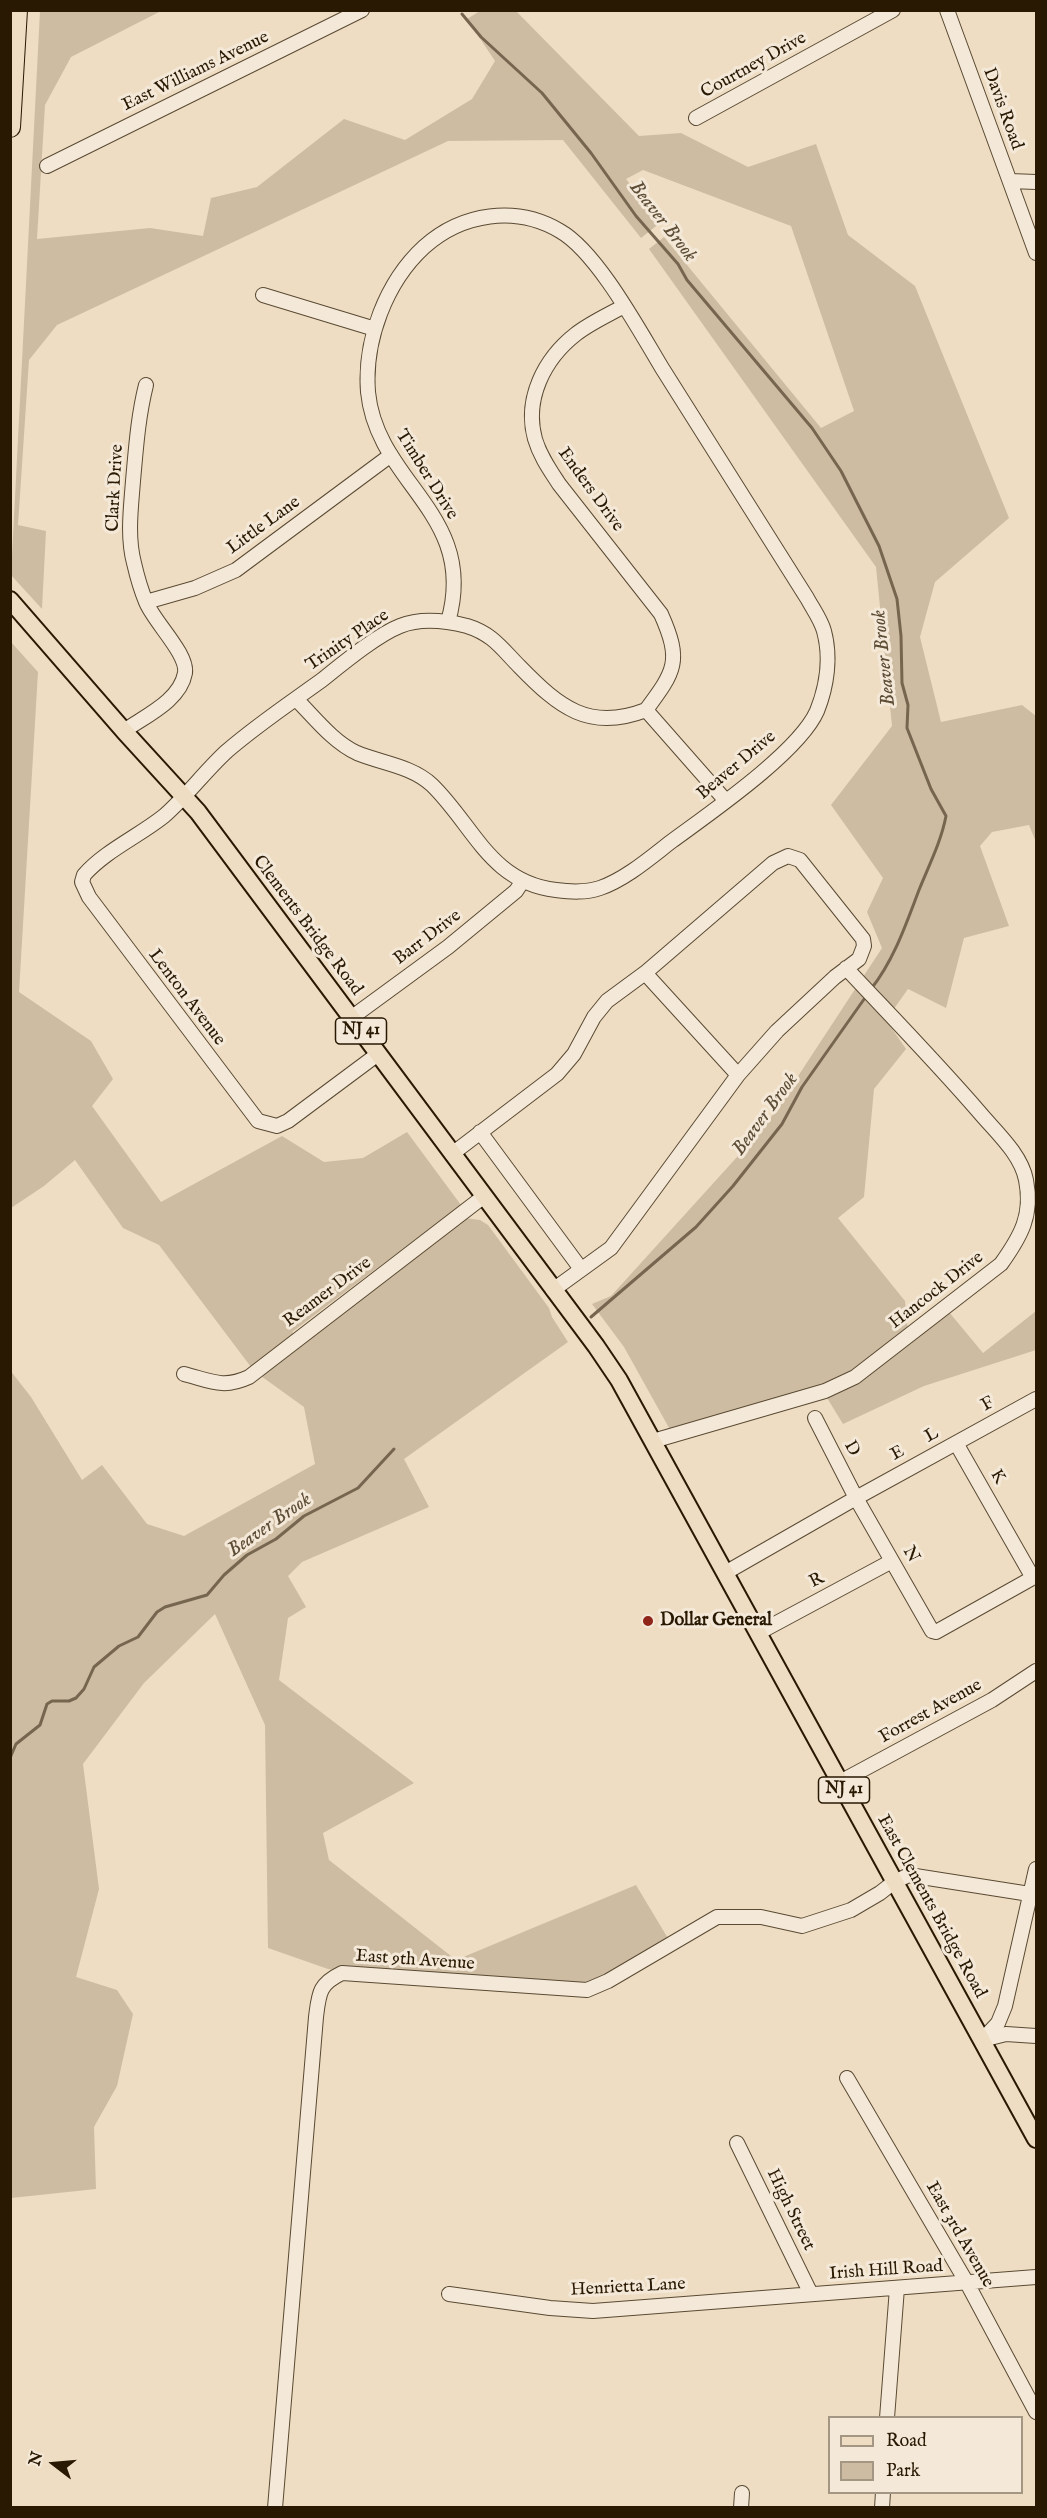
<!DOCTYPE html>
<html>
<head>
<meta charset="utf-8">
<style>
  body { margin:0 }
  #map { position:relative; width:1047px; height:2518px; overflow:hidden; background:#eeddc3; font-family:"IM FELL English",serif }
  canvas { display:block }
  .frame { position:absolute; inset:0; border:12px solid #291903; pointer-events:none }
  .legend { position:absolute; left:828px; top:2416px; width:195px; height:78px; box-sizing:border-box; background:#f4e9d8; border:2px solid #a39683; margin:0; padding:8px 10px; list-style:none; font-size:18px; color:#291903 }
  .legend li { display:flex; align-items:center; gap:12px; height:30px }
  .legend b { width:30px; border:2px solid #a39683 }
  .north { position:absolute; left:24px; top:2434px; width:60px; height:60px; -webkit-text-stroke:4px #f4e9d8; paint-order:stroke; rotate:286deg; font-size:16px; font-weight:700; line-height:24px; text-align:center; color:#291903 }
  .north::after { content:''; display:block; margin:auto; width:21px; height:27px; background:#291903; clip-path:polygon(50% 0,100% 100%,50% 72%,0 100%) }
</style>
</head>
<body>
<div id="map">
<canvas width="1047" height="2518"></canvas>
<div class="frame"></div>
<ul class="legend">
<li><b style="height:8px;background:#eeddc3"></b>Road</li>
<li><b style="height:16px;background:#cdbca2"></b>Park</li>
</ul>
<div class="north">N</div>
</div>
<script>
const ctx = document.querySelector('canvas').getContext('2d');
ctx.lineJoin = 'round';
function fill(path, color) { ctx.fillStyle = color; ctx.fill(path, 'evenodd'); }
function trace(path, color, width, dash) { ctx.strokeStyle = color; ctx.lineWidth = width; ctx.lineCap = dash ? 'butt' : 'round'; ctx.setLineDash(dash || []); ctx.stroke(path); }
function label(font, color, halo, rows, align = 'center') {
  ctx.font = font + ' "IM FELL English",serif'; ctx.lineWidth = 6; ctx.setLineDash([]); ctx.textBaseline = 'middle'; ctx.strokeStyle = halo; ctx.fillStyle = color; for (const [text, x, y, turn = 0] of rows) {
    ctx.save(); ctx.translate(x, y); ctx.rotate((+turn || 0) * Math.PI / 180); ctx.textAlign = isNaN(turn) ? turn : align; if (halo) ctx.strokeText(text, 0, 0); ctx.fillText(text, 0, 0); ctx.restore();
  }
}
const green = new Path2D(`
  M40,11H161L71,57L45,105L37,239L150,228L203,236L211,198L257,187L344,119L405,140L472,99L495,61L467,19L480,11H516L639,136L681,133L748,167L816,144L848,235L915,286L1009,518L935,582L920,637L941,722L1022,705L1036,716V842L1029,825L992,832L980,846L1009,926L964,938L946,1008L908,989L886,1020L906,1049L874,1089L864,1197L838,1218L905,1301L909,1341L949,1312L983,1353L1036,1311V1350L924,1386L843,1424L821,1388L673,1435L624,1347L592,1304L611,1296L766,1125L882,948L867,912L883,878L831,805L892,726L876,567L649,249L664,237L821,428L854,411L791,226L643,170L626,179L660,223L641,238L563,140L448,141L57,325L29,360L18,525L46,531L42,609L11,575Z
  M11,642L38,672L19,992L91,1041L113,1079L92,1106L161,1202L282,1136L324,1162L363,1158L407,1132L461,1205L292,1332L301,1342L465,1218L480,1220L488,1225L549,1308L552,1317L568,1342L404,1459L429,1507L302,1562L288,1576L306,1607L288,1618L279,1680L414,1783L323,1833L329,1860L456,1960L636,1885L672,1945L570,1992L328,1969L268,1948L265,1725L215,1614L144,1683L83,1764L99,1889L76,1977L117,1990L133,2014L117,2086L94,2127L96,2189L11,2198L10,1370L31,1397L82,1480L102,1465L147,1524L184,1536L315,1464L304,1407L254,1371L159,1245L123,1228L75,1160L44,1186L11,1208Z`);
const stream = new Path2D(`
  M462,14L481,37L542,93L591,153L636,216L678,264L687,280L812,428L841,471L879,546L897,599L901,636L902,683L908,705L907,728L931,789L946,816C941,842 929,865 919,890C906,924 894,960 871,989
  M591,1317L696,1227L733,1186L782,1124L802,1087L867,995
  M10,1758L16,1744L40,1725L47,1704L52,1701H69L76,1698L84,1689L94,1667L119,1646L138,1637L157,1612L165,1607L207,1595L224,1575L247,1555L276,1539L304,1516L358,1488L394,1449
  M10,1811V1831`);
const minor = new Path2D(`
  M947,10L1036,253
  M696,118L893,10
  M47,166L362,10
  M1010,181L1036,182
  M263,295L375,329
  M624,306C608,315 590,323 576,334C544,359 524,399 535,439C540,456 550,470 559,484L661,614C682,661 675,671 646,710
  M146,602L195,588L236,570L391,455
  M296,699C314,717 333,742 357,753C381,763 412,766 432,785C474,826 490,882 556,890C571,892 585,893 600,888C626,879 651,857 672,841C710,813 799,752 817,711C827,686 831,657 824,631C821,620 813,609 807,598C759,522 711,445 662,368C639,330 597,252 560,231C516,205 462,213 424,247C386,282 364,340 368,392C377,484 479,514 448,622
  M646,710L726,801
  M124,731C145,716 180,701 185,673C188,654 154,622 146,602C141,590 137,576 134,563C127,536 131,508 133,481C136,448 138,417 146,385
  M351,1018L448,947L516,891L522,882
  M378,1054L288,1121L277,1126L258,1121L89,897L82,882L84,875C105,851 139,836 164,816C187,796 205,771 227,751C257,725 290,703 322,680C342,664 377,635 400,626C420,618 447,621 467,626C493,634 502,649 520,667C559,707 589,732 646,710
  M480,1132L581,1269
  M452,1154L557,1074L574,1054L594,1017L607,1001L645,973L773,863L788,856L800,860L863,939L864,946L859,959L835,977L777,1031L738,1075
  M553,1290L611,1248L738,1075L645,973
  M184,1374C211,1381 223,1389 249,1377L483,1197
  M815,1418L856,1498L932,1631L936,1632L1036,1576
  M653,1441L825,1391L855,1377L1001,1264C1021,1236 1033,1215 1026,1180C1021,1154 996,1132 980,1113C937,1063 891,1016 846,968
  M956,1443L1033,1578
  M725,1573L856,1498L1036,1399
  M758,1633L892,1561
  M840,1782L992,1700L1036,1671
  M982,2040L998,2023L1005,2006L1036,1869
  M982,2040L1006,2034L1036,2036
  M847,2078L967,2283L1036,2412
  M737,2143L811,2294
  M449,2294L550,2308L593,2311L1036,2277
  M887,2418L897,2288
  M275,2508L316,2017C319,1993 319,1984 342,1973L587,1990L608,1981L717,1917H761L802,1926L851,1910L880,1893L894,1882L909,1875L1036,1895
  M741,2508L742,2493
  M882,2508L883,2492`);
const major = new Path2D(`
  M10,600L124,731L198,812L596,1346L619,1380L1036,2139`);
const highway = new Path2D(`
  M10,127L17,10`);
const markers = [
  [648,1621,6,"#8f2418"]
];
const shields = [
  [361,1031,51],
  [844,1790,51]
];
const shieldNames = [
  ["NJ 41",361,1031],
  ["NJ 41",844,1790]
];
const streetNames = [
  ["Courtney Drive",754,66,-29],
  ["East Williams Avenue",196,72,-26],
  ["Davis Road",1002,109,70],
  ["Timber Drive",426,475,58],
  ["Clark Drive",116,488,-87],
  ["Enders Drive",590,490,54],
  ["Little Lane",264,526,-36],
  ["Trinity Place",348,641,-34],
  ["Beaver Drive",737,766,-40],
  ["Clements Bridge Road",307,926,53],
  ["Barr Drive",428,938,-37],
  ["Lenton Avenue",186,998,53],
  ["Hancock Drive",937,1291,-38],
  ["Reamer Drive",328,1293,-37],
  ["F",988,1405,-28],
  ["L",932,1436,-29],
  ["D",851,1449,62],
  ["E",898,1454,-29],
  ["K",997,1477,60],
  ["N",910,1555,60],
  ["R",817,1581,-28],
  ["Forrest Avenue",931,1712,-29],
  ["East Clements Bridge Road",931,1907,61],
  ["East 9th Avenue",415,1961,4],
  ["High Street",790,2210,64],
  ["East 3rd Avenue",959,2235,60],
  ["Irish Hill Road",886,2271,-4],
  ["Henrietta Lane",628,2288,-3]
];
const poiNames = [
  ["Dollar General",660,1621]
];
const waterNames = [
  ["Beaver Brook",662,222,52],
  ["Beaver Brook",885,658,-96],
  ["Beaver Brook",766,1115,-54],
  ["Beaver Brook",270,1526,-35]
];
fill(green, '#cdbca2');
trace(stream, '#77664f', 3);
trace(minor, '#5a4a33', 16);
trace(major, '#291903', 20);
trace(highway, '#291903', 22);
trace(minor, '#f4e9d8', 14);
trace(major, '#eeddc3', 16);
trace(highway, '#eeddc3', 20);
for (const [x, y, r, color] of markers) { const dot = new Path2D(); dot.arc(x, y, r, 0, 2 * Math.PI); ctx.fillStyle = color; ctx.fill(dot); trace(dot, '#f4e9d8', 2); }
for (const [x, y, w] of shields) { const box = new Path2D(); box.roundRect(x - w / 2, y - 13, w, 26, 4.5); ctx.fillStyle = '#f4e9d8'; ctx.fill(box); trace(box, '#291903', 1.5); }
label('bold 16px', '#291903', null, shieldNames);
label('18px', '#291903', '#f4e9d8', streetNames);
label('bold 18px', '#291903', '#f4e9d8', poiNames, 'left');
label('italic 20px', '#5d4d36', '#f4e9d8', waterNames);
</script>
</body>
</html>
